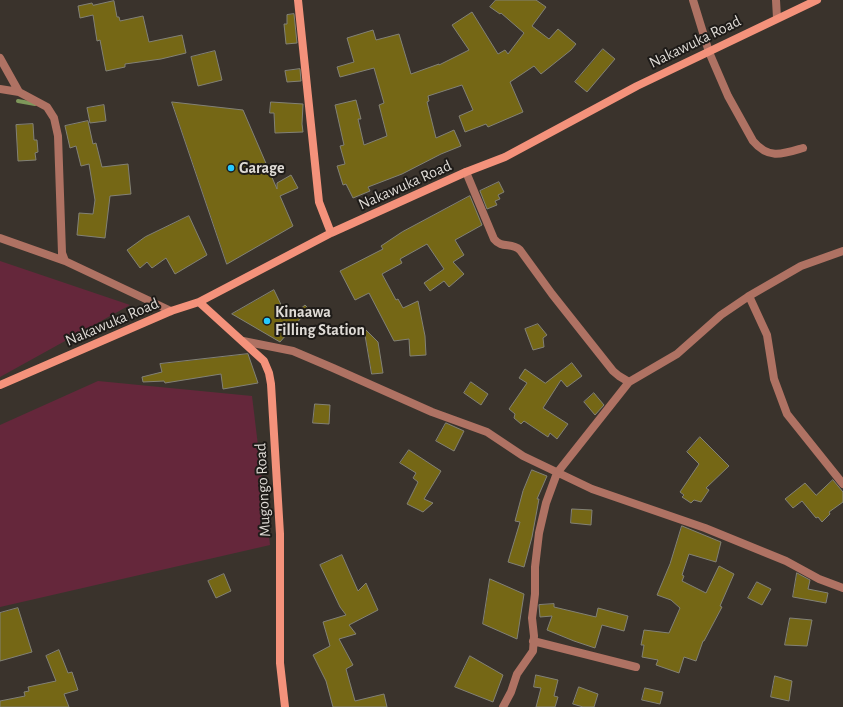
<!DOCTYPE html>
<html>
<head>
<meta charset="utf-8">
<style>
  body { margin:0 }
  canvas { display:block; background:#3a332c }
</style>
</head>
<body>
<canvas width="843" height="707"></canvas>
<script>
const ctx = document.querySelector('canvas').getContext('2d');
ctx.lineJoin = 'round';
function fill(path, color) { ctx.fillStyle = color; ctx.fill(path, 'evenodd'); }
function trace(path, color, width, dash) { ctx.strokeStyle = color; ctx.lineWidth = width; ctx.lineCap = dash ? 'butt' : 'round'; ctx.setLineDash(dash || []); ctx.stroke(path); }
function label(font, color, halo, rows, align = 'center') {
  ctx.font = font + ' "Alegreya Sans",sans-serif'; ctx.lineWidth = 4; ctx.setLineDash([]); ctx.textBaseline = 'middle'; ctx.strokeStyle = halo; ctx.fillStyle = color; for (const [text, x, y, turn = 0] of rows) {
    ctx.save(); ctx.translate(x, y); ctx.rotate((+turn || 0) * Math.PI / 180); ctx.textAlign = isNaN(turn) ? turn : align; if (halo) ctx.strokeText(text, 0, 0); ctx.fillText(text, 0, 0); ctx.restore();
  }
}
const green = new Path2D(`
  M0,261L130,305L0,377Z
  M98,381L252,396L270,545L0,607V425Z`);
const stream = new Path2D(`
  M18,101L35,104`);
const building = new Path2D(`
  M496,0H536L546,7L532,26L549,39L558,29L576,44L571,50L541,74L534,66L510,82L523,112L488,127L486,124L465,132L459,116L473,110L462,85L428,96L429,101L427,102L436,138L454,130L461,146L441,154L402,174L368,187L370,191L353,198L346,184L343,185L337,166L345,164L340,146L344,145L335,105L356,100L361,119H358L364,145L387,136L379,105L384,103L374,68L340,77L337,67L354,62L347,38L373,30L376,40L399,34L411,74L439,64V65L469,50L452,25L472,12L498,54L505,50L508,54L524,33L501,13L500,14L490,7Z
  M114,1L117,17H119L120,21L143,16L149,42L182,35L186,53L161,59L125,64V67L106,71L100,40L97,41L93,15L80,18L78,6L92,3L93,5Z
  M294,14L297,43L286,44L284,24H287V15Z
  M603,49L615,59L587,92L575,82Z
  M215,51L222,80L198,86L191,57Z
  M300,69L301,81L287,82L285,71Z
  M172,102L243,110L277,189V183L291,175L298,188L280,196L293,226L227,264Z
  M271,102L303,104L302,124L303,132L275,133L274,113H270Z
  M104,105L106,121L90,123L87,108Z
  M88,121L93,144L96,143L102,167L128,164L131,194L110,196L105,238L77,235L79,213L93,214L95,200L89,164L81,166L76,146L70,148L65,126Z
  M33,124L34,140H37L38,152L35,153L36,160L18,161L16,125Z
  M499,182L504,192L498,195L500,199L495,201L497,205L487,209L480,191Z
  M470,196L482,225L455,240L464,255L453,262L464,274L449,287L444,281L430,291L424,283L444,269L427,244L400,259L402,263L382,274L396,300L398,299L403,308L418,301L425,336L426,355L410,356L409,339L394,341L369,293L355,300L340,271L383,249L381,246L402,232Z
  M189,216L207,255L175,274L166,258L152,268L147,262L140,268L127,250L145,237Z
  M274,290L288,319L305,305L309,309L280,342L232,314Z
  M538,324L547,335L543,338L544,347L533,350L525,329Z
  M364,328L378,342L383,373L372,374Z
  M248,354L258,383L223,389L221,374L165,383L164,381L143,382L142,377L162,372L160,364Z
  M572,363L582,376L567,387L561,380L543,408L568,424L557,439L550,433L548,437L524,421L521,424L514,418L515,414L509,409L527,383L519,378L525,369L545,383Z
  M471,382L488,394L481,405L464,393Z
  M594,393L604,405L595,415L584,402Z
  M315,404L330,405L329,424L313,423Z
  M446,423L464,431L454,451L436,441Z
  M700,437L729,466L706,488L709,490L701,502L694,500L691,503L682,497L684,495L680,492L699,464L687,452Z
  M409,450L441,471L424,499L433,503L423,512L407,504L418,482L413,478L416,473L400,463Z
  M532,470L547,476L537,499H539L532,537L524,567L508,562L520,522L515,521L523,491Z
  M833,480L843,492V502L829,512L830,514L822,522L818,517L816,518L802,501L793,508L785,499L805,483L816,495Z
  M572,509L592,510L591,525L571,523Z
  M682,526L721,542L716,562L689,554L682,575L684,576L682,581L706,593L719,566L734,574L720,606L722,607L704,641H703L696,661L684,657L679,673L656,665L658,660L642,657L644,645H641L644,630L669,633L680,608L671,600L657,595L670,564Z
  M342,555L358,591L366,583L378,610L349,625L356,634L339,639L353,665L346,669L355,701L384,694L387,707H333L326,681L313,655L330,646L323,622L346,615L340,607L320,565Z
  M797,573L810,580L808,589L828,593L826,603L793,597Z
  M224,574L231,591L216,598L208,581Z
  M490,579L524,594L517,639L483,624Z
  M757,582L771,589L762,605L748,598Z
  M554,604V607L596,617L598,608L628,616L624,631L602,625L595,648L574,641L547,630L552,616L540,617L539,605Z
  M18,608L32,652L0,661V613Z
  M790,618L812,620L807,646L785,645Z
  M59,650L68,673L72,672L78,690L64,694L69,707H0V701L25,696L24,692L29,691L28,687L56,681L46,656Z
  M470,656L503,675L493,702L455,687Z
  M536,675L558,680L554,696L558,697L555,707H536L541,688L534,687Z
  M775,676L792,681L789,701L771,697Z
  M579,687L598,694L594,707H583L573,704Z
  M645,688L663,692L660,704L642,700Z`);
const street = new Path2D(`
  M693,0L709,52L728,96L753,141C769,160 783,154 803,148
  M776,0L777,18
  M0,58L19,92
  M0,89L19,92L47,107L54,118L58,136L62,253L65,261L171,311
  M466,172L494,239C502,249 511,242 520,250L552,294L613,371L619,376L629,382L677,354L721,315L749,296L801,266L843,251
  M0,238L65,261
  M749,296L767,335L774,379L787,414L843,484
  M243,341L293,351L333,368L432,412L487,432L523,456L592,489L705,528L786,561L819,579L843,588
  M533,641L636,667
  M503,707L511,692L517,674L533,651L534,636L532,618L535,594V567L539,533L546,503L557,473L629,382`);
const secondary = new Path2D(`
  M298,0L319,202L331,233
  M199,302L264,361L269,373L271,384L280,534V663L285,707
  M0,385L171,311L199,302L331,233L466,172L505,157L637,86L817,0`);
const markers = [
  [231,168,4,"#25c9fe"],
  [267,321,4,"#25c9fe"]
];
const streetNames = [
  ["Nakawuka Road",695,42,-26],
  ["Nakawuka Road",405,185,-24],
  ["Nakawuka Road",112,322,-23],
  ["Mugongo Road",263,490,-93]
];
const poiNames = [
  ["Garage",239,168],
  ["Kinaawa",275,312],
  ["Filling Station",275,330]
];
fill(green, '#65273b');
trace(stream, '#7e985b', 4);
fill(building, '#756715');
trace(building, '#828176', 1);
trace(street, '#af7263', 8);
trace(secondary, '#f4927b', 8);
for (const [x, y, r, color] of markers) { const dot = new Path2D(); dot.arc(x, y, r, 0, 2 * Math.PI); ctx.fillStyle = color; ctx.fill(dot); trace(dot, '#1e1b18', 1.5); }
label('16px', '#dfdbd6', '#1e1b18', streetNames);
label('bold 16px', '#dfdbd6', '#1e1b18', poiNames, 'left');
</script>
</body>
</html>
